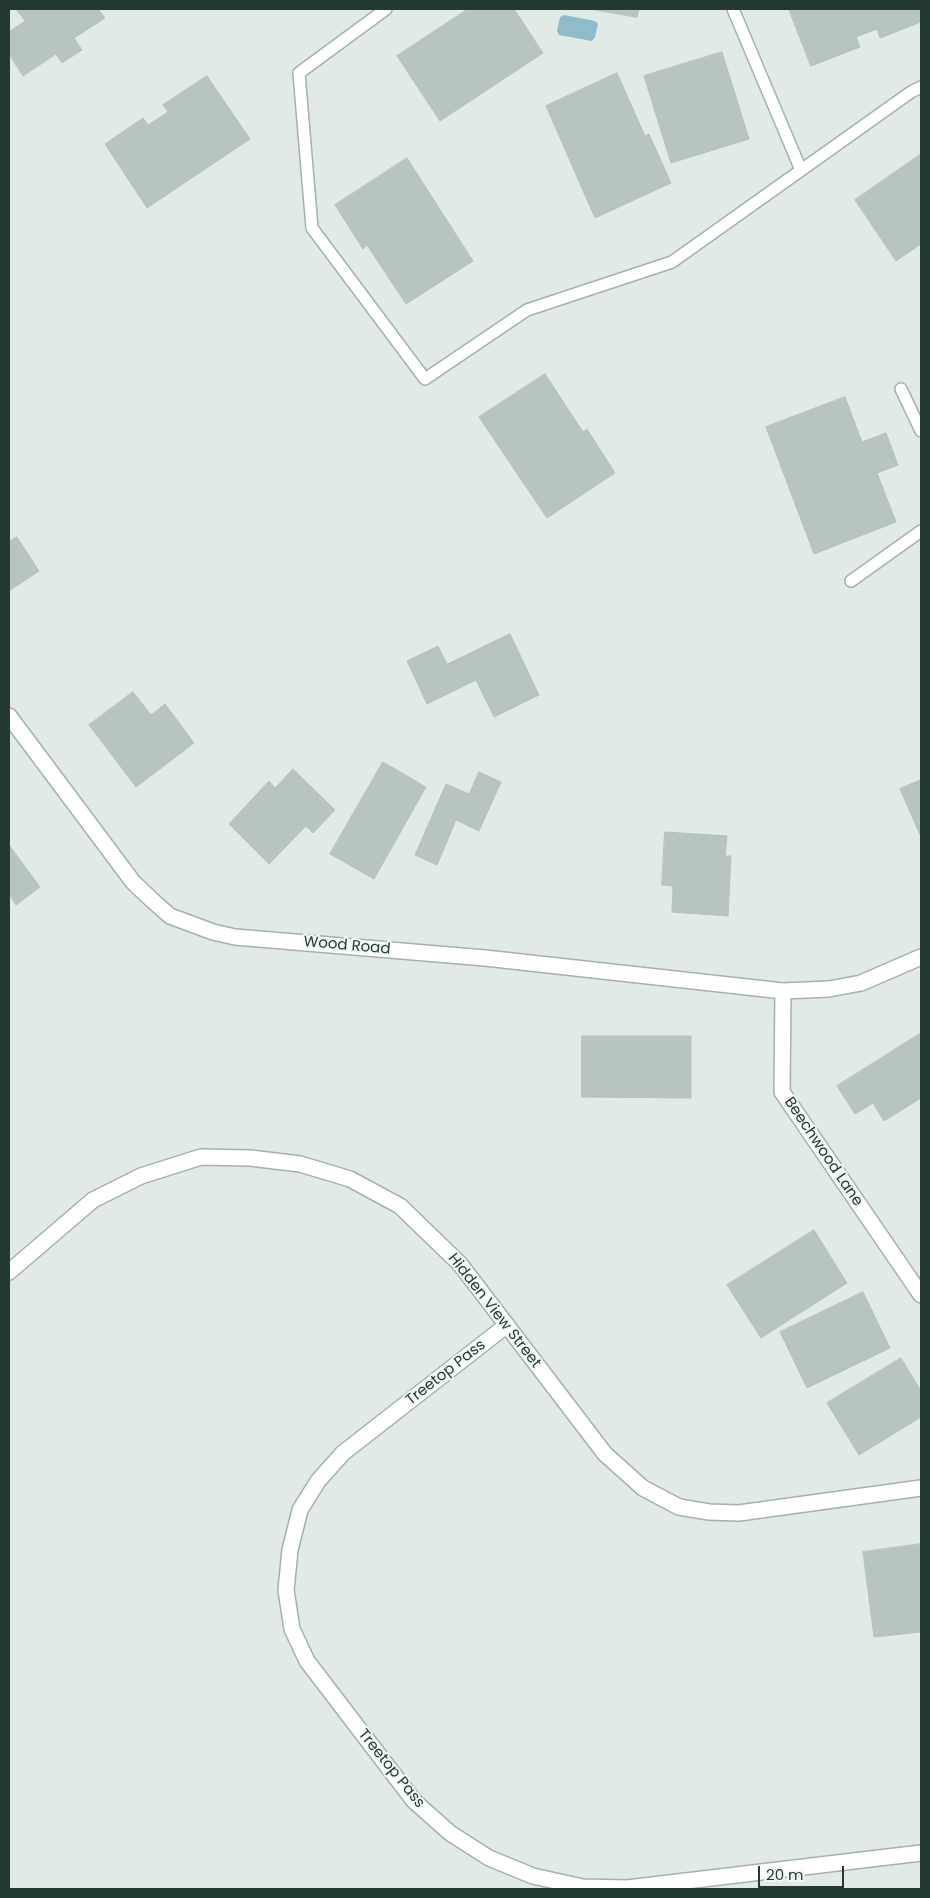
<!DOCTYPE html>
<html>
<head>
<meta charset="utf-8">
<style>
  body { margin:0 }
  #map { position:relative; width:930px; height:1898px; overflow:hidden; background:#e1eae6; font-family:Poppins,sans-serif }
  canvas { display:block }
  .frame { position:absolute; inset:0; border:10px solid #233934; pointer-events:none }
  .scale { position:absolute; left:758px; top:1866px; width:86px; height:22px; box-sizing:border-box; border:2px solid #233934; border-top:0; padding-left:6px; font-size:15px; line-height:18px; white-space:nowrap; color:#233934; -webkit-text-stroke:4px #f1f7f4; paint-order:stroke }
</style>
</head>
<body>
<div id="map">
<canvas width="930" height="1898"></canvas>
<div class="frame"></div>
<div class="scale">20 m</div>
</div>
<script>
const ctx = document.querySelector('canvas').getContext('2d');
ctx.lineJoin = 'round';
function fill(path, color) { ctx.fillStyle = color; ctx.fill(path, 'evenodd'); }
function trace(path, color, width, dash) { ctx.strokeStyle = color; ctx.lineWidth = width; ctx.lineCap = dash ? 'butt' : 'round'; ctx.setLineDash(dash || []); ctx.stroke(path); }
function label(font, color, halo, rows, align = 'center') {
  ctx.font = font + ' Poppins,sans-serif'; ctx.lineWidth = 4; ctx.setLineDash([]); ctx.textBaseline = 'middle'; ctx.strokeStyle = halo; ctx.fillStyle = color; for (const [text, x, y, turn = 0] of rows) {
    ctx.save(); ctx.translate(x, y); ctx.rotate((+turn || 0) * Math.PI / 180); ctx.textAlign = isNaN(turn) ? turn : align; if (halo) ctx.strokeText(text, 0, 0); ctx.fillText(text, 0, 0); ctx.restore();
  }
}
const water = new Path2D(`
  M564,15L595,21L598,24L595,37L592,41L559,35L557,31L560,17Z`);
const building = new Path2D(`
  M16,9H98L105,18L74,38L82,50L62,63L56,54L23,76L9,54V32L25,21Z
  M468,9H514L543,53L440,121L397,56Z
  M590,9H639L637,17Z
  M789,9H921V22L880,38L877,29L856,37L860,47L811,66Z
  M722,52L749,139L671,163L644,76Z
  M617,73L645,136L649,134L671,183L595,218L546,106Z
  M207,76L250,139L147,208L105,144L143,118L148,125L168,112L163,105Z
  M921,154V244L896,261L855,200Z
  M407,158L473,261L406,304L367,245L363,249L335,205Z
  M545,374L583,432L587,429L615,473L547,518L479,417Z
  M845,397L862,442L886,433L898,465L877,473L896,522L814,554L766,427Z
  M17,537L39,571L9,591V542Z
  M510,634L539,695L494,717L476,680L427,704L407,661L438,646L447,664Z
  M133,692L151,715L165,704L194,743L136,787L89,725Z
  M383,762L426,787L374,879L330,854Z
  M293,769L335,810L313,833L306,826L269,864L229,824L269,781L275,788Z
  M479,772L501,782L479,831L456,820L437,865L415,855L446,784L469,794Z
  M921,780V837L900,789Z
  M665,832L727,836L725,856H731L728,916L672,912L673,886L662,885Z
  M9,845L40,887L16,905L9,894Z
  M921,1033V1098L884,1121L873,1103L855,1114L837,1086Z
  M582,1036H691V1098L582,1097Z
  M814,1230L847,1283L761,1338L727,1285Z
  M863,1292L890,1348L807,1388L780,1332Z
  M901,1358L921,1391V1417L859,1455L827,1403Z
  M921,1544V1632L874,1637L863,1552Z`);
const lane = new Path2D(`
  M386,9L299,73L312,228L425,379L527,310L672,262L911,92L921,87
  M733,9L801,170
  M901,389L921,431
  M851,581L921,531`);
const street = new Path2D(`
  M9,716L133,882L153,901L170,916L213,932L235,937L485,958L783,991L829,989L861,983L921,957
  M783,991L782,1092L921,1295
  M9,1272L93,1200L141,1176L201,1157L250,1158L300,1164L350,1179L400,1206L460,1264L605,1454L643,1488L679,1507L709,1512L739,1513L921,1488
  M507,1325L343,1453L318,1481L300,1510L290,1550L286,1590L292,1629L307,1661L414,1801L450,1833L489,1858L533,1876L583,1887L627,1888L921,1853`);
const streetNames = [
  ["Wood Road",347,946,5],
  ["Beechwood Lane",823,1152,56],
  ["Hidden View Street",494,1311,52],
  ["Treetop Pass",446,1373,-38],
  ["Treetop Pass",391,1769,51]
];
fill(water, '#8ebcca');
fill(building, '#b7c4c0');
trace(building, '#b4c3be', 1);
trace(lane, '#a4b1ad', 14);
trace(street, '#a4b1ad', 18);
trace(lane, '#fff', 11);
trace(street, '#fff', 15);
label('15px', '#233934', '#f1f7f4', streetNames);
</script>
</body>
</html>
